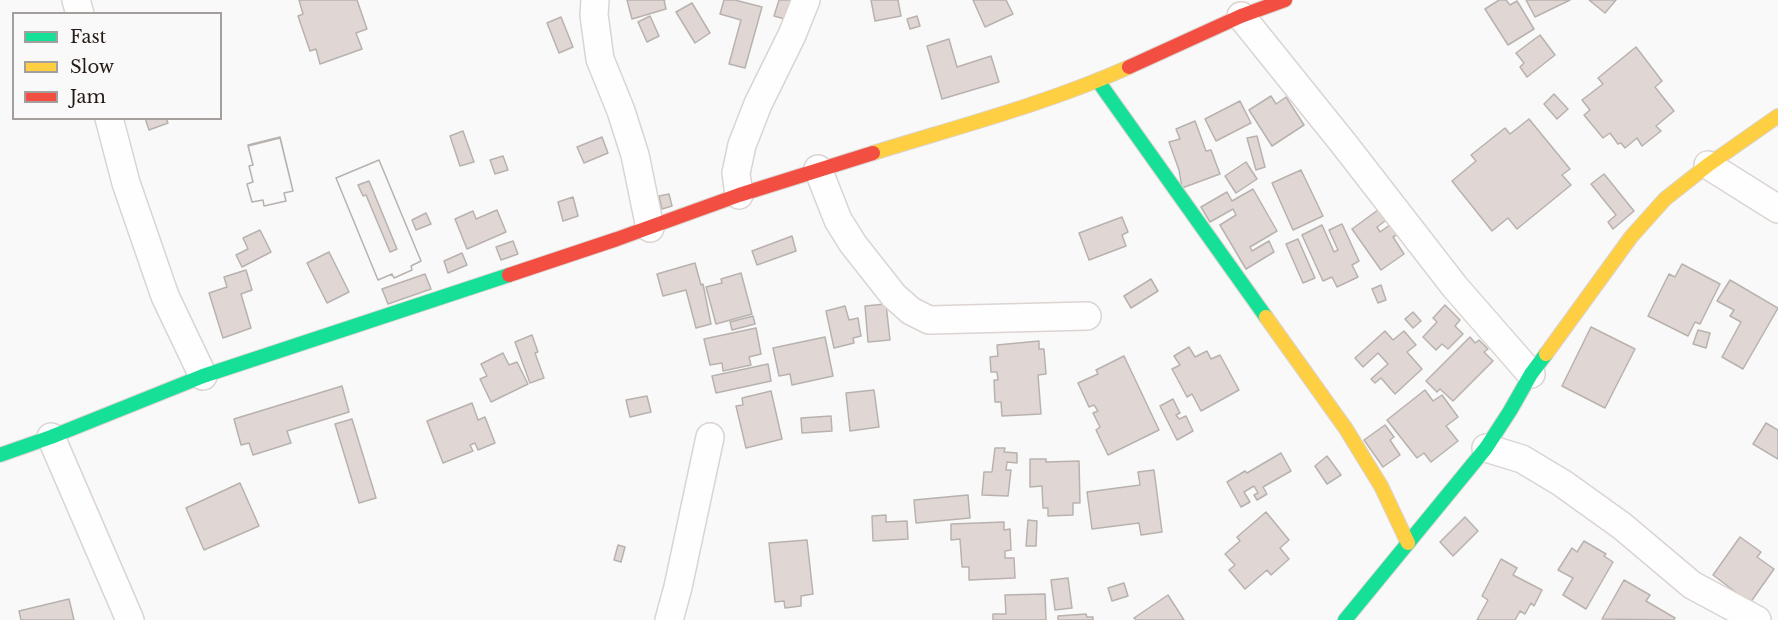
<!DOCTYPE html>
<html>
<head>
<meta charset="utf-8">
<style>
  body { margin:0 }
  #map { position:relative; width:1778px; height:620px; overflow:hidden; background:#f9f9f9; font-family:"Libre Baskerville",serif }
  canvas { display:block }
  .legend { position:absolute; left:12px; top:12px; width:210px; height:108px; box-sizing:border-box; background:#f9f9f9; border:2px solid #a49f9d; margin:0; padding:8px 10px; list-style:none; font-size:18px; color:#251913 }
  .legend li { display:flex; align-items:center; gap:12px; height:30px }
  .legend b { width:30px; border:2px solid #a49f9d }
</style>
</head>
<body>
<div id="map">
<canvas width="1778" height="620"></canvas>
<ul class="legend">
<li><b style="height:8px;background:#16e098"></b>Fast</li>
<li><b style="height:8px;background:#ffcf43"></b>Slow</li>
<li><b style="height:8px;background:#f24e42"></b>Jam</li>
</ul>
</div>
<script>
const ctx = document.querySelector('canvas').getContext('2d');
ctx.lineJoin = 'round';
function fill(path, color) { ctx.fillStyle = color; ctx.fill(path, 'evenodd'); }
function trace(path, color, width, dash) { ctx.strokeStyle = color; ctx.lineWidth = width; ctx.lineCap = dash ? 'butt' : 'round'; ctx.setLineDash(dash || []); ctx.stroke(path); }
const building = new Path2D(`
  M299,0H357L367,29L356,33L362,49L320,64L316,49L310,51L298,16L303,14Z
  M627,0H665H664L666,9L632,19Z
  M724,0H735L762,7L745,68L729,64L741,20L720,14Z
  M779,0H798L792,21L774,16Z
  M871,0H898L901,16L875,21Z
  M973,0H1006L1013,14L985,27Z
  M1499,0H1506L1510,5L1517,1L1534,29L1508,45L1485,9Z
  M1526,0H1570L1535,17Z
  M1589,0H1616L1605,13Z
  M692,3L710,33L695,43L676,12Z
  M650,16L659,36L647,42L638,22Z
  M917,16L920,26L910,29L907,19Z
  M561,17L573,47L559,53L547,23Z
  M1540,35L1555,55L1527,77L1520,67L1524,63L1516,53Z
  M949,39L957,67L991,56L999,82L942,99L927,46Z
  M1636,47L1662,81L1655,87L1674,111L1656,126L1661,131L1642,146L1637,138L1625,148L1621,143L1618,144L1610,133L1603,138L1584,115L1590,110L1582,100L1603,84L1598,78Z
  M1554,94L1568,109L1557,119L1544,104Z
  M1271,96L1276,104L1286,97L1304,125L1272,146L1249,110Z
  M1240,101L1251,123L1216,141L1205,119Z
  M145,118H166L168,123L149,130Z
  M1529,119L1570,169L1562,175L1571,185L1517,229L1508,218L1492,231L1452,181L1476,161L1471,155L1505,128L1510,134Z
  M1195,121L1206,151L1211,150L1220,174L1182,188L1179,170L1169,142L1180,139L1176,129Z
  M463,131L474,162L460,166L450,136Z
  M1257,136L1265,167L1256,170L1247,138Z
  M280,137L293,191L284,193L286,201L264,206L263,200L252,202L247,184L253,182L249,166L253,165L248,145Z
  M602,137L608,153L584,163L577,147Z
  M280,138L293,191L284,193L286,201L264,206L263,200L252,202L247,184L253,182L249,166L253,165L248,146Z
  M503,156L508,170L495,174L490,160Z
  M379,160L421,261L411,266L412,270L394,278L392,274L378,280L336,178ZM369,181L397,249L390,252L366,195L363,196L358,185Z
  M379,160L421,261L411,266L412,270L394,278L392,274L378,280L336,178Z
  M1246,162L1257,179L1236,193L1225,176Z
  M1301,170L1323,216L1293,230L1272,183Z
  M1604,174L1634,211L1613,229L1608,222L1616,215L1591,184Z
  M1253,189L1277,231L1250,247L1252,251L1269,241L1274,252L1246,269L1220,225L1236,215L1233,209L1210,222L1201,207L1227,192L1232,201Z
  M669,194L672,206L662,209L659,196Z
  M573,197L578,216L563,221L558,202Z
  M1382,207L1389,218L1377,227L1380,232L1391,224L1398,234L1393,237L1404,254L1381,270L1352,229Z
  M497,210L506,232L467,249L455,219L473,211L476,219Z
  M426,213L431,224L416,230L412,220Z
  M1122,217L1128,232L1122,235L1126,246L1089,260L1079,233Z
  M1342,224L1359,261L1352,265L1358,277L1337,287L1332,277L1323,281L1302,235L1322,225L1334,252L1338,250L1329,230Z
  M260,230L271,252L242,267L236,255L248,249L243,238Z
  M792,236L796,251L757,265L752,251Z
  M1298,239L1315,278L1303,283L1286,244Z
  M513,241L518,254L501,260L496,247Z
  M329,252L349,292L327,303L307,263Z
  M462,253L467,265L448,273L444,261Z
  M695,263L701,285L703,284L711,324L696,328L686,290L663,296L657,274Z
  M1682,264L1720,284L1700,324L1695,322L1688,336L1648,316L1669,274L1675,277Z
  M246,270L252,290L241,294L251,328L223,338L209,293L227,287L224,277Z
  M741,273L752,314L716,324L706,287L722,283L721,279Z
  M425,274L431,289L388,304L382,289Z
  M1151,279L1158,291L1131,308L1124,296Z
  M1730,280L1778,308L1743,369L1722,357L1741,322L1730,316L1734,310L1717,301Z
  M1381,285L1386,300L1378,303L1372,289Z
  M886,304L890,340L868,342L865,306Z
  M1445,305L1460,320L1455,326L1463,334L1448,349L1442,344L1436,350L1423,337L1437,322L1433,318Z
  M845,306L849,320L858,318L861,336L853,338L854,343L834,348L826,311Z
  M1413,312L1421,321L1413,328L1405,319Z
  M753,316L755,324L732,330L730,322Z
  M1591,327L1635,349L1605,408L1562,386Z
  M756,328L761,354L749,357L751,365L723,371L722,363L710,365L704,339Z
  M1698,330L1710,333L1706,348L1693,344Z
  M1385,331L1393,340L1404,331L1416,345L1407,352L1422,369L1395,394L1381,378L1375,383L1371,379L1388,364L1378,353L1363,367L1355,358Z
  M532,335L538,352L535,353L544,378L530,383L515,342Z
  M825,337L833,376L792,385L790,374L779,376L773,348Z
  M1470,337L1475,343L1479,340L1488,349L1484,352L1493,361L1453,401L1440,389L1437,392L1426,381Z
  M1039,341V349H1044L1046,374L1038,375L1041,414L1002,416L1001,402H995L994,380H998L997,372H991L990,357L998,356L997,345Z
  M1189,347L1195,357L1207,351L1211,359L1220,355L1239,390L1201,411L1192,394L1187,397L1172,369L1180,365L1174,356Z
  M503,353L509,365L517,362L528,384L491,402L480,379L487,376L481,364Z
  M1124,356L1159,430L1108,455L1096,430L1100,427L1093,413L1098,411L1094,405L1089,407L1078,383L1098,374L1096,370Z
  M768,364L771,381L716,393L712,376Z
  M342,386L349,412L287,431L291,443L253,455L249,443L241,445L234,419Z
  M874,390L879,427L850,431L846,393Z
  M1425,390L1433,401L1442,395L1458,417L1446,426L1458,441L1431,462L1424,453L1417,458L1387,420Z
  M771,391L782,439L746,448L736,406L743,405L742,398Z
  M647,396L651,412L630,417L626,400Z
  M1173,399L1180,413L1176,415L1179,419L1186,416L1193,431L1177,440L1160,406Z
  M472,403L478,420L485,417L495,443L478,450L475,443L470,445L473,451L443,463L427,421Z
  M831,416L832,431L802,433L801,418Z
  M352,419L376,498L359,503L335,424Z
  M1766,423L1778,430V459L1753,444Z
  M1385,425L1394,437L1390,440L1400,455L1383,467L1364,440Z
  M995,448H1005L1004,452L1017,453V463L1007,462L1006,470H1011L1008,496L982,495L984,472H992Z
  M1281,453L1291,471L1263,487L1267,494L1257,500L1254,495L1258,493L1254,486L1244,492L1250,502L1241,507L1227,482L1245,471L1247,473Z
  M1327,456L1341,475L1327,484L1315,466Z
  M1030,459H1046V462L1079,461L1080,503H1073V515L1048,516V508H1043L1042,486L1030,487Z
  M1154,470L1162,532L1141,535L1139,523L1092,529L1087,492L1140,485L1138,472Z
  M240,483L259,526L204,550L186,508Z
  M968,495L970,518L916,523L914,500Z
  M1266,512L1289,540L1280,548L1289,559L1271,575L1267,570L1245,589L1229,570L1235,565L1225,554L1240,541L1237,537Z
  M886,515V522L907,521L908,539L873,541L872,516Z
  M1465,517L1478,531L1453,556L1440,542Z
  M1028,520L1037,521L1036,546H1026Z
  M1004,522V530L1010,529L1011,550L1005,551V558H1014L1015,578L969,580V567H962L960,539L951,540V524Z
  M1740,537L1761,552L1757,557L1774,569L1750,603L1713,575Z
  M807,540L813,594L801,596V606L785,608L784,601L775,602L769,543Z
  M1584,541L1606,554L1604,556L1613,562L1586,609L1563,595L1573,578L1558,570L1572,548L1577,552Z
  M618,545L625,547L621,562L614,560Z
  M1501,559L1517,568L1513,575L1542,590L1534,606L1531,603L1525,614L1520,611L1515,620H1477L1488,600L1482,596Z
  M1068,578L1072,608L1055,610L1051,580Z
  M1624,580L1650,595L1646,601L1675,618L1674,620L1602,619Z
  M1124,583L1128,596L1112,601L1108,588Z
  M1045,594L1046,620H993V614H1006L1005,595Z
  M1168,595L1184,620H1136L1134,618Z
  M69,599L74,620H21L19,611Z
  M1086,614L1087,617H1093V620H1058V616Z`);
const street = new Path2D(`
  M76,0L80,14
  M595,0L594,15L600,59L621,111L635,155L650,228
  M1241,16L1344,144L1455,287L1531,374
  M109,118L126,183L165,296L203,376
  M1708,165L1778,209
  M818,169L838,220L853,244L894,296L911,311L929,320L1087,316
  M739,195L736,173L742,145L758,104L792,35L806,0
  M51,437L130,620
  M1486,448L1522,459L1562,483L1622,526L1692,585L1757,620
  M669,620L678,587L710,437`);
const fast = new Path2D(`
  M1098,81L1266,317
  M0,455L51,437L203,376L509,275
  M1345,620L1486,448L1510,411L1531,374L1546,354`);
const slow = new Path2D(`
  M873,153C957,127 1049,103 1129,67
  M1266,317L1346,429L1381,486L1408,543
  M1546,354L1631,237L1665,199L1708,165L1778,116`);
const jam = new Path2D(`
  M1129,67L1241,16L1285,0
  M509,275L617,239L739,195L873,153`);
fill(building, '#e0d7d4');
trace(building, '#b8b2af', 1.5);
trace(street, '#dbd4d1', 30);
trace(fast, '#dbd4d1', 16);
trace(slow, '#dbd4d1', 16);
trace(jam, '#dbd4d1', 16);
trace(street, '#fefefe', 27);
trace(fast, '#16e098', 14);
trace(slow, '#ffcf43', 14);
trace(jam, '#f24e42', 14);
</script>
</body>
</html>
